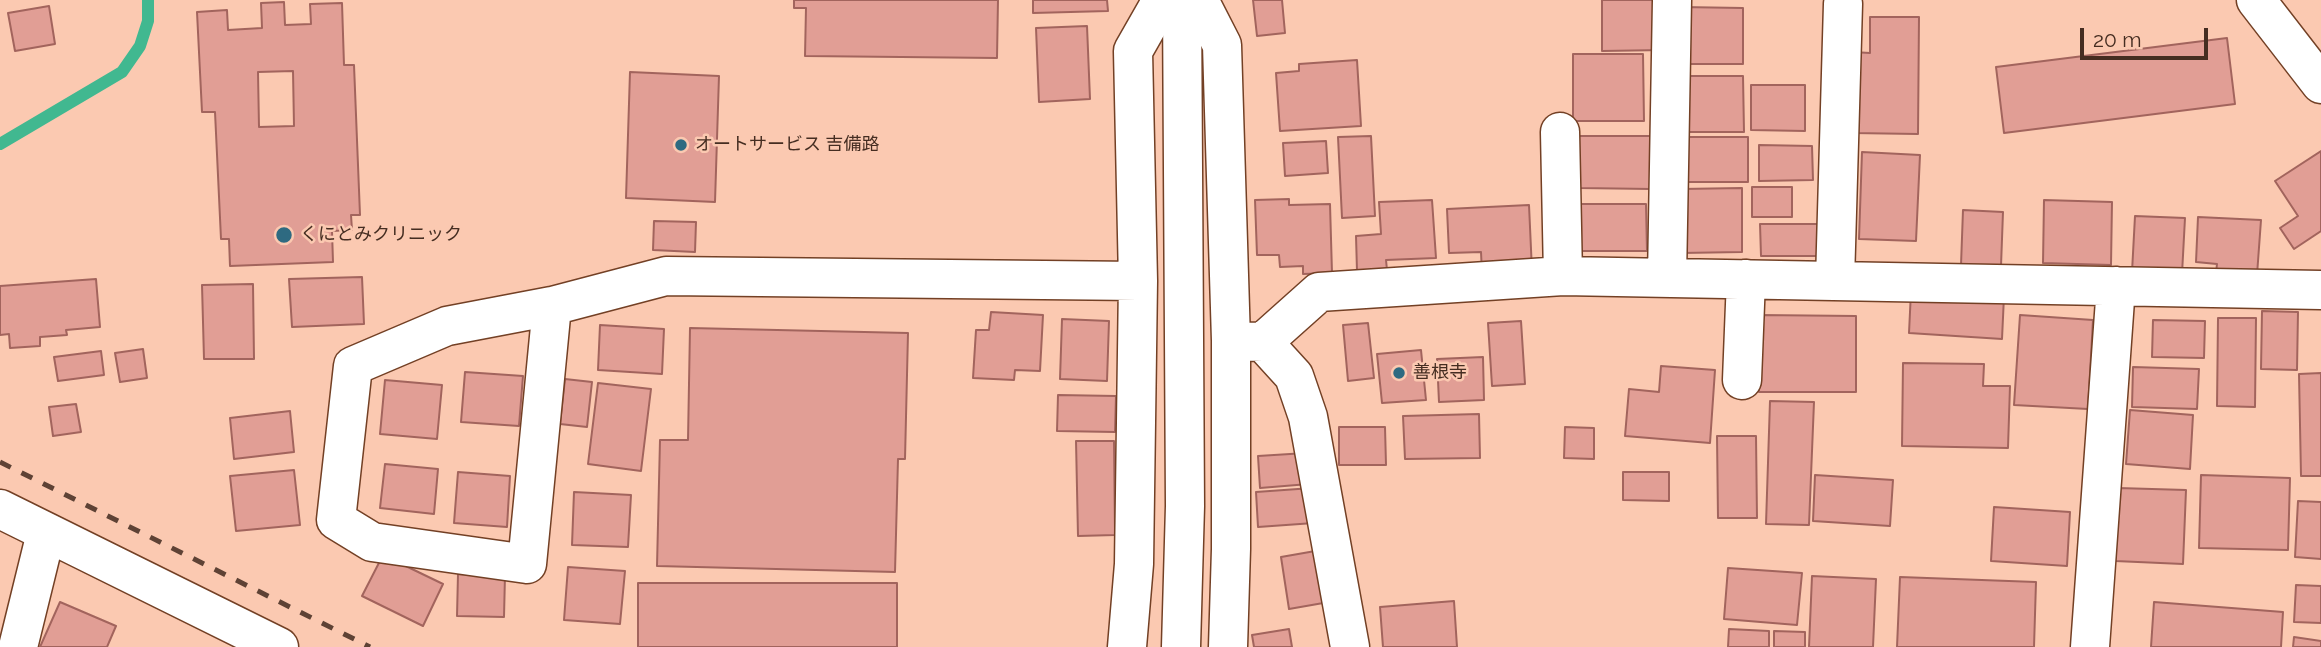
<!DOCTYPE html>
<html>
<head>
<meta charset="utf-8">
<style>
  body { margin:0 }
  #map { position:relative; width:2321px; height:647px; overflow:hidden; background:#fbc9b1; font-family:Raleway,sans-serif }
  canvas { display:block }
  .scale { position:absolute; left:2080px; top:28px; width:128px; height:32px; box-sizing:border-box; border:4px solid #452d21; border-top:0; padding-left:9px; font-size:21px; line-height:24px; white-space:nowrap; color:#452d21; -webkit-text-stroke:5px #fbc9b1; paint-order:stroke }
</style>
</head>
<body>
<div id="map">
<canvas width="2321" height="647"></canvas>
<div class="scale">20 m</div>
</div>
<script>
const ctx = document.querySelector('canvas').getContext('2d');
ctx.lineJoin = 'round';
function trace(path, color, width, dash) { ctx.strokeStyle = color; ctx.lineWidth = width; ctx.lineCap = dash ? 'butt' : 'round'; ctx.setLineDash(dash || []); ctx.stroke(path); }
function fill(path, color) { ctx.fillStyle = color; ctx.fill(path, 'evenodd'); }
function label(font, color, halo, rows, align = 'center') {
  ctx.font = font + ' Raleway,"Noto Sans JP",sans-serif'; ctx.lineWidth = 5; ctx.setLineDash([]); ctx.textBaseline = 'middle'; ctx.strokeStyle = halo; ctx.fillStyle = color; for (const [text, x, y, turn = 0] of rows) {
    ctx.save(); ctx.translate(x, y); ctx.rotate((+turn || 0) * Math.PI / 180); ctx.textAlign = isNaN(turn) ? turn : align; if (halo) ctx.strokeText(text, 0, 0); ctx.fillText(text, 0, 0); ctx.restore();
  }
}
const stream = new Path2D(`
  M0,144L122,72L140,46L148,21V0`);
const building = new Path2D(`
  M794,0H998L997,58L805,56L806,8H794Z
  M1033,0H1107L1108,11L1033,13Z
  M1253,0H1282L1285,33L1257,36Z
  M1602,0H1663L1664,50L1602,51Z
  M284,2L285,25L311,24L310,4L342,3L344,65H354L360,215H351L352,230L332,231L333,262L230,266L229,239H221L215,112H202L197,12L227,10L228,30L262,28L261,3ZM293,71L294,126L259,127L258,72Z
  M49,6L55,44L15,51L8,13Z
  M1681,7L1743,8V64H1681Z
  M1870,17H1919L1918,134L1852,133L1853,52L1870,53Z
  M1087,26L1090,99L1039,102L1036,28Z
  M2227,38L2235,104L2004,133L1996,67Z
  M1573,54H1643L1644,121H1573Z
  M1357,60L1361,126L1280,131L1276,73L1299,71V64Z
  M630,72L719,76L715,202L626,198Z
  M1679,76H1743L1744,132H1680Z
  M1751,85H1805V131L1751,130Z
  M1371,136L1375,216L1342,218L1338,137Z
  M1579,136H1651V189L1579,188Z
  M1684,137H1748V182H1684Z
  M1326,141L1328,173L1285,176L1283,143Z
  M1759,145L1812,146L1813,180L1759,181Z
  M2321,151V231L2294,249L2280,228L2298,216L2275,181Z
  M1862,152L1920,155L1916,241L1859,239Z
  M1752,187H1792V217H1752Z
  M1742,188V252L1681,253V189Z
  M1289,199V205L1330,204L1332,273L1303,274V266L1280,267L1279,255H1257L1255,200Z
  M1432,200L1436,258L1386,260L1387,270L1357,271L1356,236L1381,234L1379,202Z
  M2044,200L2112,202L2111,265L2043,263Z
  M1579,204H1646L1647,251H1579Z
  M1529,205L1532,271L1482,274L1481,252L1449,253L1447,209Z
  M1963,210L2003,212L2001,266L1961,265Z
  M2135,216L2185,218L2182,274L2132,272Z
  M2198,217L2261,220L2257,275L2216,273L2217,264L2196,262Z
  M654,221L696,222L695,252L653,250Z
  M1760,224H1823V256H1761Z
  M362,277L364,324L292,327L289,279Z
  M96,279L100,327L66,330L67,335L40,337V346L10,348L9,334L0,335V286Z
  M253,284L254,359H204L202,285Z
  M1911,291L2004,296L2002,339L1909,333Z
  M2262,311L2298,312L2297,370L2261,369Z
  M991,312L1043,315L1040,371L1015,370L1014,380L973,378L976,330H989Z
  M1759,315L1856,316V392H1759Z
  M2020,315L2093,320L2088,409L2014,405Z
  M2218,318H2256L2255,407L2217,406Z
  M1062,319L1109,321L1107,381L1060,379Z
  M2153,320L2205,321L2204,358L2152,357Z
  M1521,321L1525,384L1492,386L1488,323Z
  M1368,323L1374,378L1348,381L1343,325Z
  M600,325L664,329L662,374L598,370Z
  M690,328L908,333L905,459H898L895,572L657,566L660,440H688Z
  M143,349L147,378L120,382L115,353Z
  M1421,350L1426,400L1382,403L1377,354Z
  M101,351L104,375L58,381L54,357Z
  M1483,357L1484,400L1439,402L1437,359Z
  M1903,363L1984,364L1983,386H2010L2008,448L1902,446Z
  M1661,366L1715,370L1710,443L1625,436L1629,389L1659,392Z
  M2133,367L2199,369L2197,409L2132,407Z
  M465,372L523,376L519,426L461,422Z
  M2321,373V476H2301L2299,374Z
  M565,379L592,382L587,427L560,424Z
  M385,380L442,385L437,439L380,434Z
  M598,383L651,389L641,471L588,464Z
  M1058,395L1116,396L1115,432L1057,431Z
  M1770,401L1814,402L1809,525L1766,524Z
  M76,404L81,432L53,436L49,407Z
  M2130,410L2193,415L2190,469L2126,464Z
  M290,411L294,452L234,459L230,418Z
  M1479,414L1480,458L1405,459L1403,416Z
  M1339,427H1385L1386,465H1339Z
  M1565,427L1594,428V459L1564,458Z
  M1717,436H1756L1757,518H1718Z
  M1076,441H1114L1115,535L1078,536Z
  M1306,453L1309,484L1260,488L1258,456Z
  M385,464L438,469L434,514L380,508Z
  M294,470L300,525L236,531L230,476Z
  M458,472L510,476L507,527L454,523Z
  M1623,472H1669V501L1623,500Z
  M1815,475L1893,480L1890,526L1813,521Z
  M2201,475L2290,478L2288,550L2199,548Z
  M1312,488L1314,523L1258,527L1256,492Z
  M2118,488L2186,490L2183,564L2115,561Z
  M574,492L631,495L628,547L572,545Z
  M2298,501L2321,502V559L2295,557Z
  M1994,507L2070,512L2067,566L1991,561Z
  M1321,550L1329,602L1289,609L1281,557Z
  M383,555L443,584L423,626L362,596Z
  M568,567L625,571L620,624L564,620Z
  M1728,568L1802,573L1797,625L1724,619Z
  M458,574L505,575L504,617L457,616Z
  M1812,576L1876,579L1873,647H1809Z
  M1900,577L2036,582L2034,647H1897Z
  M638,583H897V647H638Z
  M2296,585L2321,586V623L2294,622Z
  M1454,601L1457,647H1383L1380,607Z
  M60,602L116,626L107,647H40Z
  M2154,602L2283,612L2281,647H2151Z
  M1289,629L1292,647H1254L1252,635Z
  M1729,629L1769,631V647H1728Z
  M1774,631L1805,632V647H1774Z
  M2294,637L2321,641V647H2293Z`);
const street = new Path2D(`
  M1199,0L1222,45L1231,341V549L1228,647
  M2256,0L2321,84
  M1560,132L1563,276
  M1667,278L1672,0
  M1835,281L1843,4
  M552,306L527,564L372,542L336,520L353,366L447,326L552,306L666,276L1138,281
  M1231,341L1263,342L1319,292L1563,276L2321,290
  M1263,342L1294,376L1308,417L1350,647
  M1742,380L1746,279
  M0,509L279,647
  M18,647L46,533
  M1127,647L1134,564L1138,281L1133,51L1162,0
  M2090,647L2116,286`);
const secondary = new Path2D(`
  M1181,647L1185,506L1182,0`);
const rail = new Path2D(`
  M0,462L370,647`);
const markers = [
  [681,145,7,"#2e6a81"],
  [284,235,9,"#2e6a81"],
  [1399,373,7,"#2e6a81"]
];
const poiNames = [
  ["オートサービス 吉備路",695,145],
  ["くにとみクリニック",300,235],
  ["善根寺",1413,373]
];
trace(stream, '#41b890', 12);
fill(building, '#e19e95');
trace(building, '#a2645d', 2);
trace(street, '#734025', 41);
trace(secondary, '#734025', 41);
trace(street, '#fff', 38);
trace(secondary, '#fff', 38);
trace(rail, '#5e4235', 5, [12, 12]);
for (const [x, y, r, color] of markers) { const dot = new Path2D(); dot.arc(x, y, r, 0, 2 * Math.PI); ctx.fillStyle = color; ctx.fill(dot); trace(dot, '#fbc9b1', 2.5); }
label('18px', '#452d21', '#fbc9b1', poiNames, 'left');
</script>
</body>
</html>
